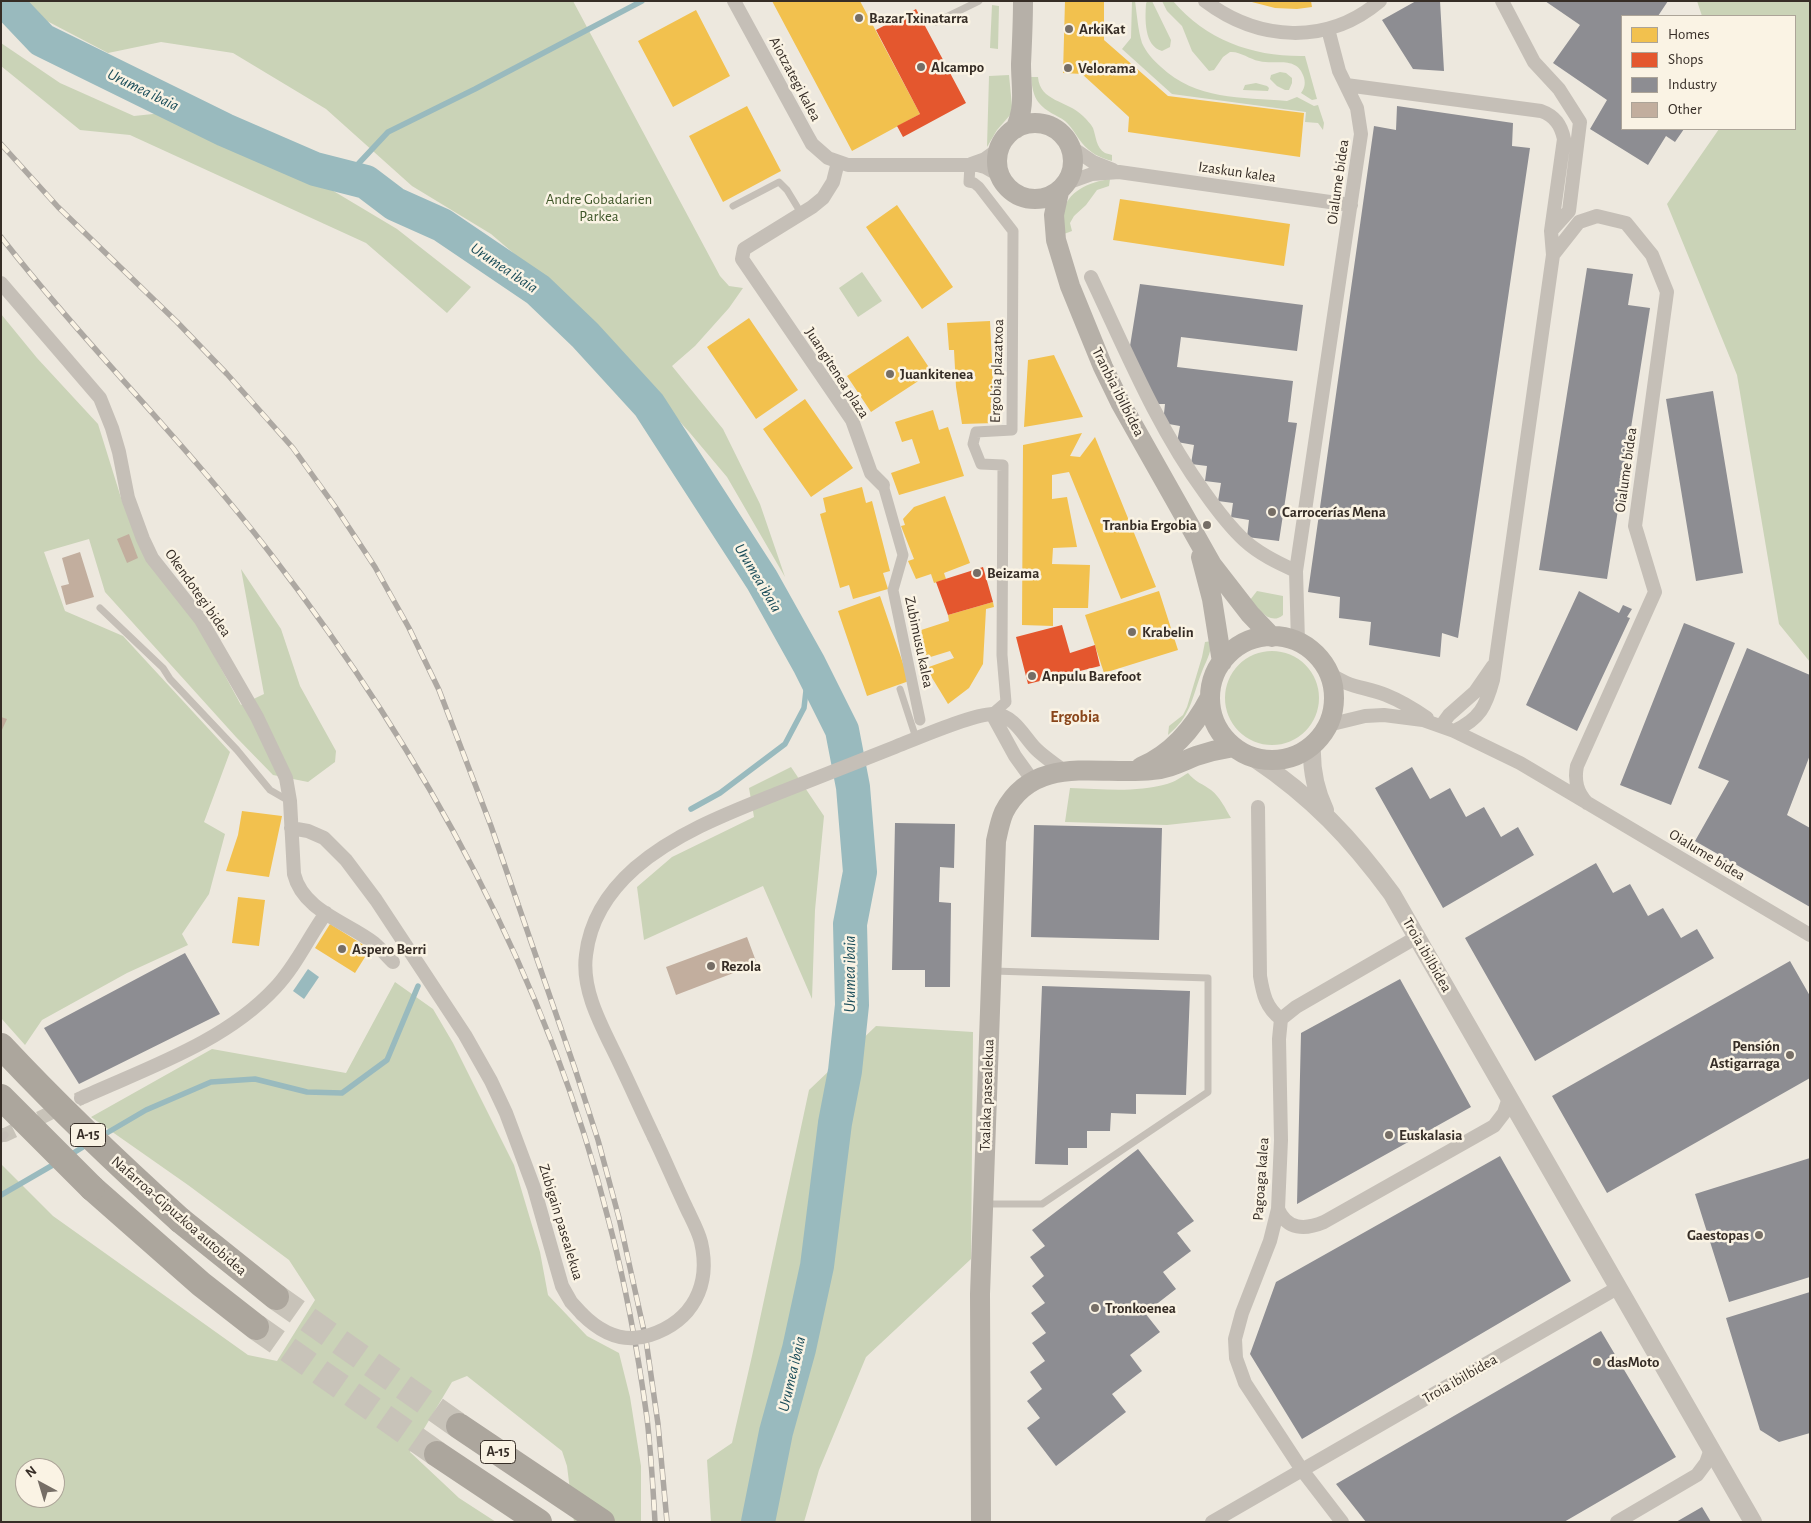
<!DOCTYPE html>
<html>
<head>
<meta charset="utf-8">
<style>
  body { margin:0 }
  #map { position:relative; width:1811px; height:1523px; overflow:hidden; background:#ede8de; font-family:"Alegreya Sans",sans-serif }
  canvas { display:block }
  .frame { position:absolute; inset:0; border:2px solid #362d26; pointer-events:none }
  .legend { position:absolute; left:1621px; top:15px; width:175px; height:115px; box-sizing:border-box; background:#faf3e4; border:1px solid #aca498; margin:0; padding:6px 9px; list-style:none; font-size:15px; color:#362d26 }
  .legend li { display:flex; align-items:center; gap:10px; height:25px }
  .legend b { width:25px; border:1px solid #aca498 }
  .north { position:absolute; left:15px; top:1458px; width:50px; height:50px; box-sizing:border-box; background:#faf3e4; border:1px solid #aca498; border-radius:50%; rotate:321deg; font-size:14px; font-weight:700; line-height:20px; text-align:center; color:#362d26 }
  .north::after { content:''; display:block; margin:auto; width:18px; height:22px; background:#766e66; clip-path:polygon(50% 0,100% 100%,50% 72%,0 100%) }
</style>
</head>
<body>
<div id="map">
<canvas width="1811" height="1523"></canvas>
<div class="frame"></div>
<ul class="legend">
<li><b style="height:14px;background:#f2c14e"></b>Homes</li>
<li><b style="height:14px;background:#e4572e"></b>Shops</li>
<li><b style="height:14px;background:#8d8d92"></b>Industry</li>
<li><b style="height:14px;background:#c2ae9e"></b>Other</li>
</ul>
<div class="north">N</div>
</div>
<script>
const ctx = document.querySelector('canvas').getContext('2d');
ctx.lineJoin = 'round';
function fill(path, color) { ctx.fillStyle = color; ctx.fill(path, 'evenodd'); }
function trace(path, color, width, dash) { ctx.strokeStyle = color; ctx.lineWidth = width; ctx.lineCap = dash ? 'butt' : 'round'; ctx.setLineDash(dash || []); ctx.stroke(path); }
function label(font, color, halo, rows, align = 'center') {
  ctx.font = font + ' "Alegreya Sans",sans-serif'; ctx.lineWidth = 5; ctx.setLineDash([]); ctx.textBaseline = 'middle'; ctx.strokeStyle = halo; ctx.fillStyle = color; for (const [text, x, y, turn = 0] of rows) {
    ctx.save(); ctx.translate(x, y); ctx.rotate((+turn || 0) * Math.PI / 180); ctx.textAlign = isNaN(turn) ? turn : align; if (halo) ctx.strokeText(text, 0, 0); ctx.fillText(text, 0, 0); ctx.restore();
  }
}
const green = new Path2D(`
  M26,1H573L720,276L729,286L743,288L729,308L695,346L672,366L723,429L760,504L785,577L727,477L690,433L580,310L491,234L412,186L326,109L233,53L161,42L108,53L47,21Z
  M1132,1H1135C1137,15 1138,30 1142,43C1146,52 1153,60 1161,67C1196,100 1241,97 1287,101L1297,97L1314,106L1318,105L1324,123L1323,130L1318,123L1305,122L1306,112L1172,94L1122,49L1131,38Z
  M1152,1L1171,40L1170,47L1162,51C1144,46 1145,19 1146,4L1147,1Z
  M1162,1H1173C1207,41 1254,57 1305,56L1317,99L1312,100L1301,93C1305,88 1306,82 1303,75C1296,56 1275,65 1259,61C1249,59 1240,51 1230,52L1223,57L1214,70L1209,71L1192,51L1182,26L1167,11Z
  M1697,1H1810V662L1779,624L1737,375L1667,204L1719,129H1795V16H1702Z
  M992,5L999,6L998,49L990,48Z
  M1,43L60,83L134,116L172,112L310,177L397,229L471,287L447,313L366,243L130,135L80,130L1,66Z
  M1280,72L1286,73L1292,78V83L1289,90H1285L1277,86L1270,79L1271,75Z
  M1009,75L1012,106L1011,114L997,130L987,147L989,76Z
  M1031,77H1038C1040,102 1067,100 1083,116C1086,119 1091,124 1093,128C1096,136 1096,148 1105,153C1107,154 1110,154 1112,155V161C1100,158 1090,153 1082,143C1076,136 1073,128 1065,121C1057,115 1046,112 1039,103C1033,96 1032,86 1031,77Z
  M1256,83L1267,86L1269,88L1268,91L1243,90L1245,85Z
  M1110,179L1109,186L1097,190L1086,205L1074,216L1070,223L1072,231L1064,234C1064,227 1062,220 1063,214C1066,191 1090,182 1110,179Z
  M862,272L882,301L858,317L839,288Z
  M1,314L37,358L98,424L122,501L149,563L197,624L241,705L264,694L241,569L281,629L300,686L336,751L335,762L308,782L273,775L236,737L105,592L89,539L44,552L65,611L123,636L230,752L204,822L225,834L209,894L182,934L188,945L127,973L42,1020L25,1045L1,1018Z
  M1257,591L1283,596V615C1270,626 1259,609 1250,600Z
  M1212,641C1211,654 1205,663 1201,674C1192,699 1190,717 1168,735L1169,726L1183,715L1187,707L1202,657L1205,642Z
  M1225 698a47 47 0 1 1 94 0a47 47 0 1 1-94 0Z
  M791,767L824,816L815,910L812,999L763,886L644,940L637,887L672,857L754,817L749,788Z
  M1188,773C1195,782 1203,784 1211,790C1220,797 1225,808 1231,818L1167,825L1065,822L1070,788C1102,789 1135,793 1167,784C1175,782 1181,777 1188,773Z
  M395,982L433,1009L453,1043L514,1165L540,1252L548,1295L587,1336L619,1353L630,1397L641,1466V1522H574L567,1466L562,1451L467,1376L452,1382L410,1452L459,1498L496,1522H1V1164L53,1216L248,1355L277,1361L315,1300L289,1260L188,1185L91,1117L212,1049L346,1073ZM25,1468H55V1498H25Z
  M876,1026L973,1032L971,1259L866,1357L819,1470L804,1522H711L707,1460L732,1443L752,1356L809,1090Z`);
const water = new Path2D(`
  M308,969L319,977L304,999L293,991Z`);
const homes = new Path2D(`
  M772,1H860L920,114L852,151Z
  M1065,1H1104V40L1168,96L1304,113L1300,157L1128,132L1129,117L1082,74L1063,73Z
  M1248,1H1311L1312,7L1297,9L1275,8Z
  M696,10L730,76L673,107L638,41Z
  M747,106L781,171L723,202L689,136Z
  M1120,199L1290,224L1284,266L1113,240Z
  M897,205L953,287L922,309L866,227Z
  M749,318L798,390L756,419L707,347Z
  M990,321L995,423L962,424L956,387L954,350H949L947,323Z
  M908,336L932,372L871,412L847,376Z
  M1054,355L1083,417L1024,427L1028,360Z
  M805,399L853,468L811,497L763,429Z
  M933,410L939,430L948,427L964,476L899,495L891,473L920,463L912,439L902,442L895,422Z
  M1082,433L1070,456L1080,457L1095,437L1156,587L1121,599L1069,472L1052,475V499L1067,497L1077,547L1053,548L1052,564L1090,565L1088,608H1053V626L1022,625L1023,445Z
  M862,487L866,503L872,501L890,571L883,573L888,589L853,599L849,585L840,588L820,514L826,512L823,498Z
  M945,496L970,563L944,573L946,579L934,583L931,574L916,579L908,561L914,559L901,526L905,525L903,519L914,507Z
  M1159,591L1178,650L1104,673L1085,615Z
  M880,596L909,681L867,696L838,611Z
  M993,602L994,607L986,609L983,664L969,688L948,704L926,668L954,658L950,651L924,659L915,632L949,621L948,615Z
  M242,811L282,816L269,877L226,871L238,835Z
  M238,897L265,900L259,946L232,943Z
  M330,924L370,949L355,973L315,948Z`);
const shops = new Path2D(`
  M916,9L966,103L903,137L897,126L920,114L876,30Z
  M983,567L993,602L948,615L936,582Z
  M1062,625L1070,653L1095,645L1100,666L1028,684L1016,637Z`);
const industry = new Path2D(`
  M1416,1H1440L1444,71L1413,69L1382,20Z
  M1545,1H1668L1658,16H1622V129H1684L1675,142L1666,136L1648,165L1590,129L1607,100L1553,63L1580,25Z
  M1397,106L1513,123L1512,146L1530,148L1458,638L1442,633L1440,657L1369,645L1371,622L1339,618L1340,597L1308,592L1374,126L1396,130Z
  M1587,268L1633,274L1628,305L1650,308L1607,579L1539,570Z
  M1140,284L1303,305L1297,351L1181,337L1177,367L1293,381L1288,422L1297,423L1279,541L1247,537L1249,520L1231,517L1233,503L1218,501L1221,483L1205,481L1207,466L1191,464L1194,445L1177,442L1180,426L1163,423L1165,404H1155L1130,346Z
  M1713,391L1743,573L1696,581L1666,399Z
  M1579,591L1619,613L1623,605L1632,609L1627,617L1630,618L1577,731L1526,705Z
  M1684,623L1735,643L1671,805L1620,785Z
  M1747,648L1810,675V755L1787,815L1810,828V907L1695,841L1729,781L1698,768Z
  M1412,767L1430,799L1450,788L1466,817L1484,807L1501,837L1518,827L1534,855L1443,908L1375,788Z
  M895,823L955,824L954,868L940,867L939,902L951,903L950,987H925V970H892Z
  M1034,825L1162,828L1159,940L1031,937Z
  M1596,863L1613,893L1630,884L1648,916L1663,908L1681,938L1697,929L1714,958L1535,1061L1465,938Z
  M185,953L220,1014L79,1084L44,1028Z
  M1790,961L1810,996V1078L1607,1193L1552,1096Z
  M1400,979L1471,1107L1297,1204L1301,1033Z
  M1042,986L1190,991L1186,1095L1136,1094V1114L1111,1113L1110,1131H1087V1148H1068V1165L1035,1164Z
  M1138,1149L1194,1221L1177,1233L1191,1251L1163,1272L1176,1289L1145,1313L1160,1332L1130,1355L1142,1371L1112,1394L1126,1412L1056,1466L1027,1428L1040,1418L1027,1401L1042,1389L1030,1372L1045,1361L1032,1343L1046,1333L1031,1313L1045,1303L1032,1286L1044,1276L1030,1257L1045,1246L1032,1230Z
  M1500,1156L1571,1281L1302,1439L1250,1354L1276,1282Z
  M1810,1158V1277L1729,1302L1695,1194Z
  M1810,1292V1433L1779,1442L1760,1430L1726,1318Z
  M1601,1331L1676,1457L1564,1522H1366L1336,1484Z
  M1702,1507L1711,1522H1676Z`);
const stream = new Path2D(`
  M346,177L388,132L475,89L642,1
  M691,809L720,793L785,744L804,708L809,664
  M100,1137L146,1110L211,1082L255,1079L307,1092L342,1093L387,1060L418,986
  M70,1155L88,1144
  M1,1195L58,1162`);
const river = new Path2D(`
  M5,1L42,40L225,130L315,169L366,182L395,204L442,225L538,290L585,335L649,405L762,580L809,664L842,730L853,787L860,872L850,924L852,1005L845,1071L835,1123L817,1266L799,1349L776,1432L758,1522`);
const building = new Path2D(`
  M129,534L138,558L127,563L117,539Z
  M80,552L94,597L66,605L61,586L69,584L62,558Z
  M1,717L7,719L1,732Z
  M747,937L757,964L676,995L666,967Z`);
const minorTunnel = new Path2D(`
  M1,1135H5L81,1098`);
const motorwayTunnel = new Path2D(`
  M276,1297L459,1426
  M256,1327L437,1454`);
const service = new Path2D(`
  M936,22L979,1
  M733,206L779,182L787,190L801,213
  M100,608L163,668L170,679L237,750L270,790L289,801
  M900,689L916,738
  M1,1139L5,1135
  M984,1204H1042L1208,1092V978L994,971`);
const pedestrian = new Path2D(`
  M970,165L969,182L974,183L979,187L1013,231L1012,430L976,432L973,444L981,464L1003,465L1002,655L1006,702L992,714
  M883,485L903,555L893,590L920,720`);
const minor = new Path2D(`
  M734,1L807,135L812,144L828,158L848,165H978L985,167L999,175
  M1205,1C1258,41 1327,46 1380,1
  M1502,1L1534,62L1559,89L1580,122L1569,211L1551,231
  M1346,85L1541,111C1555,116 1561,125 1564,139L1551,231L1553,255L1493,680C1486,706 1480,719 1454,731
  M1071,147L1093,162L1113,170
  M838,162L833,182L823,198L812,207L744,249L742,259L852,420L871,473L883,485
  M971,164L985,159L999,149
  M1067,183L1092,174L1119,172L1351,205
  M1553,255L1579,222L1597,216L1626,223L1652,255L1667,292L1635,526L1655,592L1577,766C1574,781 1577,792 1587,803
  M1091,277C1126,351 1157,427 1205,493C1217,510 1229,526 1244,540C1259,554 1278,563 1296,571
  M1,283L100,398L112,428L119,452L128,498L143,539L152,558L201,620L257,717L286,778L290,801L294,874C303,911 347,922 374,943C381,949 387,956 393,962
  M1298,642L1296,571L1361,134L1357,108L1339,71L1328,29
  M1328,672C1348,688 1363,686 1386,695C1401,701 1414,709 1427,718
  M992,714L1015,756L1033,781
  M1328,725L1365,716L1384,715L1423,720L1454,731L1520,763L1810,935
  M1441,726L1449,715L1475,692L1493,666
  M1258,807L1260,976C1263,994 1266,1008 1281,1019
  M291,828L308,831L324,838L346,860L376,900L465,1035L491,1081L506,1113L534,1188L562,1286L571,1302L582,1314
  M81,1098C147,1068 225,1042 275,988C296,966 308,938 326,913
  M654,1137C642,1112 631,1087 619,1062C604,1030 581,992 586,955C590,919 609,891 635,868C677,832 731,812 781,792C819,777 857,762 895,747C915,739 977,712 995,714C1015,716 1024,737 1036,749C1044,757 1055,764 1064,771
  M1278,1209C1287,1230 1305,1230 1324,1222L1494,1126L1504,1113L1509,1098
  M1212,1522L1619,1287
  M1342,1522L1302,1470L1245,1383L1236,1358L1235,1339L1242,1313L1270,1241L1278,1209L1281,1140L1279,1039L1281,1019L1296,1007L1417,937
  M1617,1522L1697,1475L1706,1463L1711,1449`);
const tertiary = new Path2D(`
  M1312,745C1311,768 1315,789 1325,810
  M1254,758C1312,797 1351,838 1392,894L1753,1522`);
const secondary = new Path2D(`
  M997 161a38 38 0 1 1 76 0a38 38 0 1 1-76 0Z
  M1015,129C1026,107 1021,87 1021,64C1022,43 1023,22 1023,1
  M1059,192L1054,215L1056,240L1070,286L1103,367L1120,402L1212,565L1250,614L1272,637
  M1201,557L1212,599L1222,662
  M1210 698a62 62 0 1 1 124 0a62 62 0 1 1-124 0Z
  M1141,767C1173,753 1194,728 1210,697
  M981,1522L980,1294L996,841C998,832 1000,821 1004,812C1034,753 1100,776 1152,770C1168,769 1181,762 1196,756C1208,752 1220,749 1233,747`);
const motorway = new Path2D(`
  M92,1188L201,1284L256,1327
  M180,1220L276,1297
  M459,1426L602,1522
  M437,1454L539,1522`);
const rail = new Path2D(`
  M1,144L58,207L177,322L227,374L293,448L336,508L375,567L409,628L439,690L491,826L575,1069L598,1140L619,1218L646,1340L658,1424L667,1522
  M1,237C86,346 186,443 270,553C423,751 548,978 609,1222C626,1286 638,1353 647,1418C651,1453 653,1487 655,1522`);
const minorBridge = new Path2D(`
  M582,1314C601,1333 623,1344 650,1335C693,1321 711,1285 701,1242C698,1230 691,1218 686,1207C675,1184 665,1160 654,1137`);
const motorwayBridge = new Path2D(`
  M1,1046C58,1107 118,1164 180,1220
  M1,1097L92,1188`);
const markers = [
  [859,18,5,"#766e66"],
  [1069,29,5,"#766e66"],
  [921,67,5,"#766e66"],
  [1068,68,5,"#766e66"],
  [890,374,5,"#766e66"],
  [1272,512,5,"#766e66"],
  [1207,525,5,"#766e66"],
  [977,573,5,"#766e66"],
  [1132,632,5,"#766e66"],
  [1032,676,5,"#766e66"],
  [342,949,5,"#766e66"],
  [711,966,5,"#766e66"],
  [1790,1055,5,"#766e66"],
  [1389,1135,5,"#766e66"],
  [1759,1235,5,"#766e66"],
  [1095,1308,5,"#766e66"],
  [1597,1362,5,"#766e66"]
];
const shields = [
  [88,1135,35],
  [498,1452,35]
];
const shieldNames = [
  ["A-15",88,1135],
  ["A-15",498,1452]
];
const poiNames = [
  ["Bazar Txinatarra",869,18],
  ["ArkiKat",1079,29],
  ["Alcampo",931,67],
  ["Velorama",1078,68],
  ["Juankitenea",900,374],
  ["Carrocerías Mena",1282,512],
  ["Tranbia Ergobia",1197,525,"right"],
  ["Beizama",987,573],
  ["Krabelin",1142,632],
  ["Anpulu Barefoot",1042,676],
  ["Aspero Berri",352,949],
  ["Rezola",721,966],
  ["Pensión",1780,1046,"right"],
  ["Astigarraga",1780,1063,"right"],
  ["Euskalasia",1399,1135],
  ["Gaestopas",1749,1235,"right"],
  ["Tronkoenea",1105,1308],
  ["dasMoto",1607,1362]
];
const streetNames = [
  ["Aiotzategi kalea",795,79,62],
  ["Izaskun kalea",1237,172,8],
  ["Oialume bidea",1338,182,-82],
  ["Ergobia plazatxoa",997,371,-88],
  ["Juangitenea plaza",837,373,57],
  ["Tranbia ibilbidea",1118,392,63],
  ["Oialume bidea",1626,470,-82],
  ["Okendotegi bidea",198,593,55],
  ["Zubimusu kalea",919,642,78],
  ["Oialume bidea",1707,855,31],
  ["Troia ibilbidea",1427,955,60],
  ["Txalaka pasealekua",987,1095,-88],
  ["Pagoaga kalea",1261,1179,-86],
  ["Nafarroa-Gipuzkoa autobidea",179,1216,41],
  ["Zubigain pasealekua",561,1222,73],
  ["Troia ibilbidea",1460,1379,-30]
];
const parkNames = [
  ["Andre Gobadarien",599,199],
  ["Parkea",599,216]
];
const waterNames = [
  ["Urumea ibaia",143,90,26],
  ["Urumea ibaia",504,268,34],
  ["Urumea ibaia",758,578,59],
  ["Urumea ibaia",850,974,-90],
  ["Urumea ibaia",792,1374,-77]
];
const neighbourhoodNames = [
  ["Ergobia",1075,717]
];
fill(green, '#cad3b7');
fill(water, '#99babe');
fill(homes, '#f2c14e');
fill(shops, '#e4572e');
fill(industry, '#8d8d92');
trace(stream, '#99babe', 5.5);
trace(river, '#99babe', 34);
fill(building, '#c2ae9e');
trace(minorTunnel, '#c8c3b9', 14, [14, 7]);
trace(motorwayTunnel, '#c8c3b9', 26, [26, 13]);
trace(service, '#c5bfb7', 7);
trace(pedestrian, '#c5bfb7', 11);
trace(minor, '#c5bfb7', 14);
trace(tertiary, '#c5bfb7', 18);
trace(secondary, '#b6b0a8', 20);
trace(motorway, '#aca69d', 26);
trace(rail, '#ada8a2', 5.5);
trace(rail, '#faf3e4', 4, [11]);
trace(minorBridge, '#c5bfb7', 14);
trace(motorwayBridge, '#aca69d', 26);
for (const [x, y, r, color] of markers) { const dot = new Path2D(); dot.arc(x, y, r, 0, 2 * Math.PI); ctx.fillStyle = color; ctx.fill(dot); trace(dot, '#faf3e4', 2); }
for (const [x, y, w] of shields) { const box = new Path2D(); box.roundRect(x - w / 2, y - 11.5, w, 23, 4); ctx.fillStyle = '#faf3e4'; ctx.fill(box); trace(box, '#362d26', 1); }
label('bold 14px', '#362d26', null, shieldNames);
label('bold 15px', '#362d26', '#faf3e4', poiNames, 'left');
label('15px', '#362d26', '#faf3e4', streetNames);
label('15px', '#3e5528', '#faf3e4', parkNames);
label('italic 16px', '#194c59', '#faf3e4', waterNames);
label('bold 16px', '#89451a', '#faf3e4', neighbourhoodNames);
</script>
</body>
</html>
